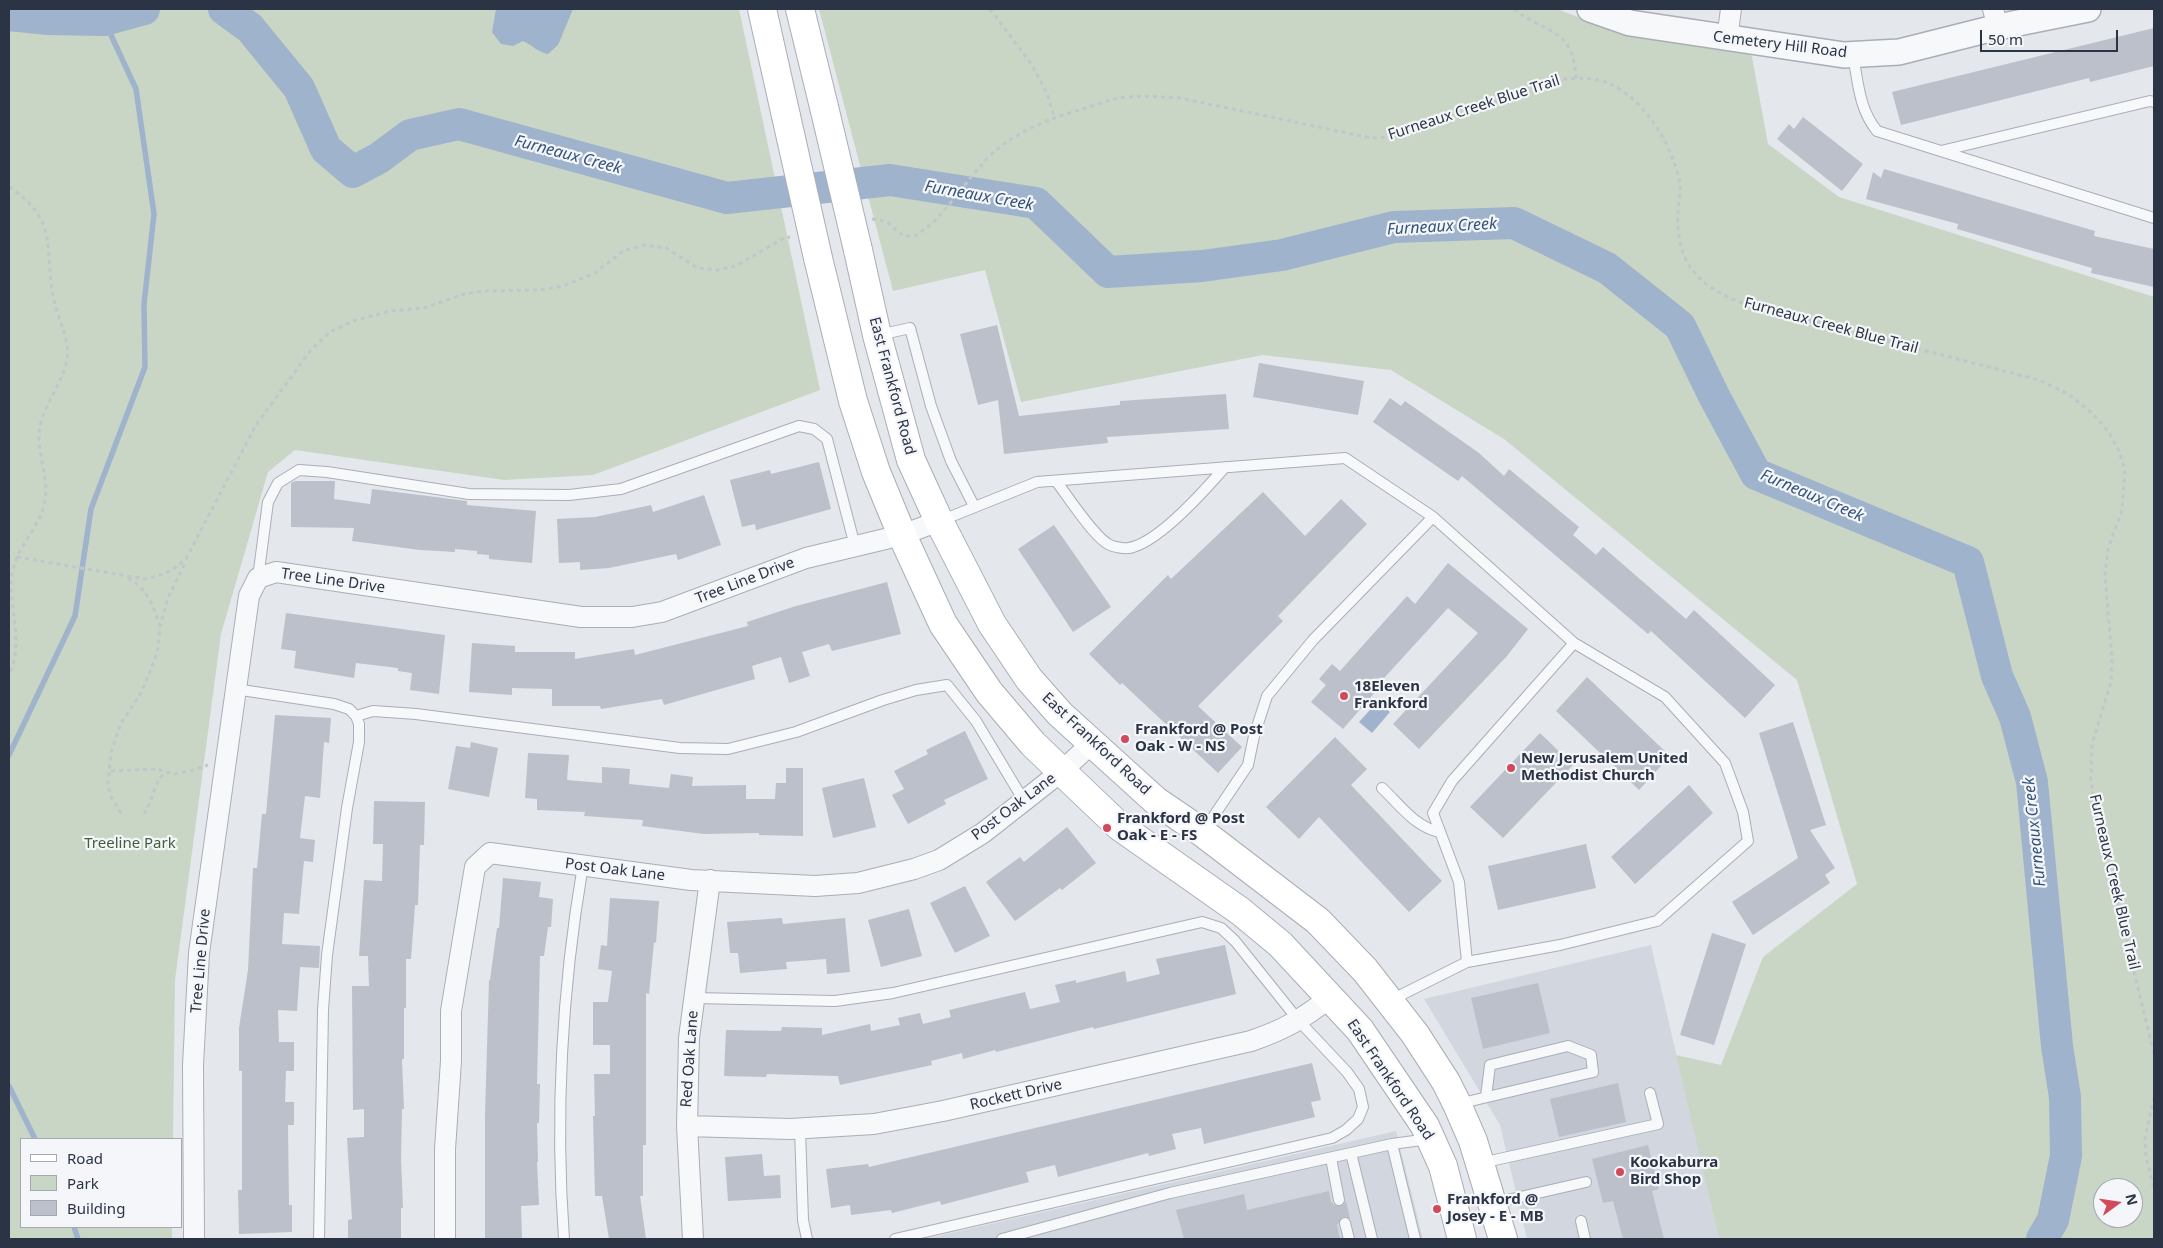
<!DOCTYPE html>
<html>
<head>
<meta charset="utf-8">
<style>
  body { margin:0 }
  #map { position:relative; width:2163px; height:1248px; overflow:hidden; background:#e4e7ec; font-family:"Noto Sans",sans-serif }
  canvas { display:block }
  .frame { position:absolute; inset:0; border:10px solid #2b3445; pointer-events:none }
  .legend { position:absolute; left:20px; top:1138px; width:162px; height:90px; box-sizing:border-box; background:#f4f6f9; border:1px solid #a4a8b1; margin:0; padding:6px 9px; list-style:none; font-size:15px; color:#2b3445 }
  .legend li { display:flex; align-items:center; gap:10px; height:25px }
  .legend b { width:25px; border:1px solid #a4a8b1 }
  .north { position:absolute; left:2093px; top:1178px; width:50px; height:50px; box-sizing:border-box; background:#f4f6f9; border:1px solid #a4a8b1; border-radius:50%; rotate:76deg; font-size:14px; font-weight:700; line-height:20px; text-align:center; color:#2b3445 }
  .north::after { content:''; display:block; margin:auto; width:18px; height:22px; background:#d1495b; clip-path:polygon(50% 0,100% 100%,50% 72%,0 100%) }
  .scale { position:absolute; left:1980px; top:30px; width:138px; height:22px; box-sizing:border-box; border:2px solid #2b3445; border-top:0; padding-left:6px; font-size:15px; line-height:18px; white-space:nowrap; color:#2b3445; -webkit-text-stroke:4px #f4f6f9; paint-order:stroke }
</style>
</head>
<body>
<div id="map">
<canvas width="2163" height="1248"></canvas>
<div class="frame"></div>
<ul class="legend">
<li><b style="height:6px;background:#fff"></b>Road</li>
<li><b style="height:14px;background:#c9d6c5"></b>Park</li>
<li><b style="height:14px;background:#bbc0ca"></b>Building</li>
</ul>
<div class="north">N</div>
<div class="scale">50 m</div>
</div>
<script>
const ctx = document.querySelector('canvas').getContext('2d');
ctx.lineJoin = 'round';
function fill(path, color) { ctx.fillStyle = color; ctx.fill(path, 'evenodd'); }
function trace(path, color, width, dash) { ctx.strokeStyle = color; ctx.lineWidth = width; ctx.lineCap = dash ? 'butt' : 'round'; ctx.setLineDash(dash || []); ctx.stroke(path); }
function label(font, color, halo, rows, align = 'center') {
  ctx.font = font + ' "Noto Sans",sans-serif'; ctx.lineWidth = 4.5; ctx.setLineDash([]); ctx.textBaseline = 'middle'; ctx.strokeStyle = halo; ctx.fillStyle = color; for (const [text, x, y, turn = 0] of rows) {
    ctx.save(); ctx.translate(x, y); ctx.rotate((+turn || 0) * Math.PI / 180); ctx.textAlign = isNaN(turn) ? turn : align; if (halo) ctx.strokeText(text, 0, 0); ctx.fillText(text, 0, 0); ctx.restore();
  }
}
const built = new Path2D(`
  M1651,945L1719,1239H1527L1500,1125L1424,999Z
  M1396,1131L1423,1239H925Z`);
const green = new Path2D(`
  M9,9H739L820,390L593,475L504,480L295,450L268,472L221,634L175,980L173,1139H21V1227H172V1239H9Z
  M819,9H1558L1567,13L1635,37L1751,52L1768,144L1839,197L2154,297V1239H1719L1676,1055L1721,1065L1763,957L1857,884L1797,680L1504,439L1391,370L1263,355L1021,402L985,270L893,291ZM2103,1188H2133V1218H2103Z`);
const water = new Path2D(`
  M496,9H573L558,45L548,54C539,53 532,45 523,41L513,46L501,44L492,32Z
  M1378,701L1390,712L1372,733L1359,722Z`);
const stream = new Path2D(`
  M9,755L75,616L91,509L145,367L144,304L154,214L136,89L104,20
  M9,1086L35,1139
  M74,1227L78,1239`);
const river = new Path2D(`
  M224,9L250,28L299,88L326,149L353,172L379,158L410,135L459,124L727,198L890,180L1036,203L1108,272L1202,266L1282,255L1394,227L1514,223L1607,268L1680,326L1714,396L1756,474L1968,562L1997,676L2015,717L2032,782L2057,1046L2065,1097L2066,1156L2053,1220L2042,1239
  M9,15L48,19L104,20L144,9`);
const building = new Path2D(`
  M2154,28V66L2090,82L2089,78L1901,125L1892,92Z
  M1803,117L1863,164L1842,191L1777,139L1789,124L1794,129Z
  M1884,169L2095,231L2094,236L2154,249V287L2091,273L2092,268L1957,229L1958,224L1866,199L1873,172L1881,178Z
  M997,325L1019,416L1120,405V401L1226,394L1229,429L1107,437L1108,443L1004,454L998,400L978,405L960,334Z
  M1259,363L1364,381L1358,415L1253,397Z
  M1390,398L1401,406L1405,401L1479,453L1504,476L1509,469L1579,527L1573,535L1596,555L1603,547L1686,619L1694,610L1775,685L1745,718L1651,631L1648,634L1462,476L1458,481L1373,422Z
  M819,462L831,509L756,530L755,524L742,527L730,480L770,470L771,474Z
  M295,481H335L334,499L370,504L372,489L467,501V505L536,511L532,563L489,559V555L477,554V551L455,549V552L420,550L352,541L354,528L291,527V483Z
  M1263,492L1305,536L1341,499L1367,524L1278,616L1283,621L1198,706L1242,747L1218,773L1122,683L1120,685L1089,654L1168,575L1171,579Z
  M704,495L721,545L678,560L676,554L609,568L580,570V562L559,563L557,519L595,517L651,505L653,512Z
  M1054,525L1111,607L1073,632L1018,549Z
  M1448,563L1528,629L1507,656L1419,749L1393,724L1478,633L1448,608L1375,688L1377,690L1343,729L1311,702L1326,685L1319,679L1332,664L1340,671L1407,596L1415,604Z
  M887,582L901,634L832,651L829,644L802,652L810,676L789,683L781,657L752,666L755,679L664,705L662,699L601,709L600,706H552V689L512,688V695L469,692L472,643L515,646V652H575V659L634,649L635,655L748,626L747,622L796,606Z
  M286,613L445,635L439,694L410,690L412,673L398,671V668L356,663L354,678L294,668L296,651L281,649Z
  M1587,677L1670,756L1639,790L1556,711Z
  M275,715L331,718L329,743L324,742L320,798L305,796L300,838L315,840L313,862L304,861L299,914L284,913L282,944L320,946L319,968L300,967L297,1011L278,1010L279,1042H294V1071H286L285,1102H294V1125H288L289,1205H292V1232L239,1234L238,1190H242V1071H239V1028L248,970L253,868H257L262,814H266Z
  M1793,722L1826,825L1810,830L1835,868L1825,875L1830,883L1753,935L1732,902L1798,858L1759,733Z
  M965,731L988,779L944,800L946,804L908,824L892,795L904,789L894,771L928,754L926,750Z
  M1540,733L1573,765L1503,838L1470,807Z
  M1335,737L1367,769L1351,785L1442,881L1409,912L1319,817L1299,839L1266,807Z
  M471,742L498,748L489,797L448,789L456,746L470,748Z
  M528,753L569,755L567,780L602,783V767L630,769L629,784L669,788L671,774L693,777L692,786L746,785V799H775L776,783H786V768H803V836L759,835V833L704,834L642,826L643,820L584,816L585,812L537,810V799L525,798Z
  M864,778L876,827L833,838L822,788Z
  M1689,785L1713,813L1635,884L1611,857Z
  M374,801L425,802L424,845H420L418,905H415L411,959H406V1008H404V1059H402L404,1109H402L401,1159L403,1208H401V1239H348V1220L352,1219L347,1138L364,1137V1109L353,1110L352,986H369L368,956H359L364,880L382,881L383,844H373Z
  M1067,827L1096,863L1062,890L1060,888L1015,921L986,882L1020,857L1024,862Z
  M1586,844L1596,888L1498,910L1488,866Z
  M503,878L541,882L539,897L553,899L551,927H548L544,956H540L537,1084H540L539,1123H537L538,1162H537L539,1205L521,1206L522,1239H485V1115L489,980H490L497,928H499Z
  M965,886L990,936L955,953L930,903Z
  M610,898L659,901L656,943L654,942L649,994L646,993V1145H643V1196H640L646,1239H609L602,1196H595L593,1116H595L594,1074H610V1045H593V1002H608L612,971L598,969L601,945L607,946Z
  M909,909L922,956L881,967L868,920Z
  M782,918L783,924L845,918L850,972L827,974L826,959L786,962L787,969L740,973L738,953H730L727,922Z
  M1712,933L1746,944L1714,1045L1680,1035Z
  M1225,945L1236,994L1094,1029L1093,1027L996,1052L995,1050L963,1059L962,1053L931,1061L932,1065L840,1085L838,1076L767,1074L766,1077L724,1076L726,1030L781,1031L782,1027L822,1028V1035L870,1024L871,1031L900,1025L898,1018L920,1013L923,1024L951,1017L949,1010L1025,992L1030,1009L1060,1002L1055,985L1076,980V983L1125,971L1127,982L1160,974L1156,959Z
  M1538,983L1550,1033L1483,1049L1471,998Z
  M1312,1063L1321,1100L1311,1102L1315,1117L1204,1144L1201,1128L1172,1134L1176,1149L1149,1156L1148,1153L1058,1177L1055,1165L1026,1172L1029,1182L941,1205L940,1201L892,1213L891,1210L851,1215L850,1205L831,1208L826,1169L868,1164L869,1167Z
  M1618,1083L1626,1122L1559,1137L1550,1099Z
  M1648,1145L1659,1189L1652,1191L1664,1239H1623L1613,1201L1603,1203L1592,1159Z
  M762,1154L764,1176L780,1175L781,1198L728,1201L725,1157Z
  M1329,1191L1331,1202L1336,1206L1343,1205L1346,1201L1350,1218L1343,1217L1337,1225L1340,1239H1184L1176,1210L1244,1194L1247,1210Z`);
const path = new Path2D(`
  M990,9L1032,65L1047,93L1054,117
  M1514,9C1547,35 1573,27 1576,78
  M9,187C61,221 43,250 54,300C58,319 70,340 67,359C62,387 39,409 39,437C39,459 49,480 45,501C40,528 16,547 12,574C8,608 25,642 9,675
  M872,219L886,221L903,236H915C943,219 961,187 983,163C1010,133 1047,119 1086,108C1096,105 1108,100 1119,98C1139,95 1160,97 1180,98L1371,138L1390,137L1410,132L1557,80C1571,78 1587,77 1602,81C1642,93 1674,146 1680,185C1681,194 1678,203 1678,212C1677,228 1679,245 1686,260C1698,284 1722,295 1745,304L2039,380L2068,394L2092,413L2108,431L2119,451L2125,470L2122,510L2108,549L2105,575L2112,659L2111,682L2092,744L2091,779L2095,811L2154,1054
  M17,557L145,579C162,576 173,570 186,559L256,425L311,350L330,332L353,321L390,311L424,308L464,294L485,291L539,290L563,286L595,273L623,251L644,245L666,248L698,268L717,270L736,266L782,239L790,237
  M128,578C146,588 154,605 159,625
  M111,771L157,769L174,774L190,771L208,765
  M121,813L110,795L108,784L111,753L121,723L141,693L157,654L160,626L168,598L186,561
  M144,814C153,801 153,782 166,772
  M2154,1097L2145,1138L2146,1156L2154,1189`);
const service = new Path2D(`
  M1853,55C1858,82 1859,109 1877,131L2154,218
  M1941,151L2150,101L2154,102
  M879,335L910,328L931,406L951,461L974,506
  M1056,481C1067,495 1095,539 1110,545C1114,547 1125,549 1129,548C1158,543 1206,489 1225,467
  M940,521L1037,482L1345,458L1433,517L1574,643L1665,697L1725,763L1743,812L1748,841L1657,921L1560,945L1467,962L1391,1000
  M258,578L268,502L278,483L299,470L327,472L469,494L569,495L621,489L799,426L814,429L827,439L855,546
  M235,689L334,704L349,709L356,716L359,724V742L347,808L327,955L323,1010L319,1239
  M356,716L373,711L416,714L680,748L728,749L796,732L883,700L916,690L947,685L976,721L1024,801
  M1382,788C1400,805 1414,826 1439,832
  M1203,832L1248,765L1254,736L1267,696L1313,640L1433,517
  M1467,962L1459,882L1433,813L1452,781L1574,643
  M695,998L835,1001L893,993L1202,922L1221,928L1235,941L1299,1021L1347,1072L1359,1089L1363,1107L1358,1119L1346,1130L1332,1138L895,1239
  M1458,1104L1593,1072L1591,1055L1568,1046L1490,1065L1486,1097
  M800,1129L803,1220L807,1239
  M1392,1144L1429,1139
  M1351,1153L1372,1239
  M1331,1158L1339,1200
  M1481,1163L1658,1124L1650,1093
  M1494,1203L1586,1182
  M1581,1221L1585,1239
  M1345,1223L1349,1239
  M564,1239C555,1115 562,988 583,865
  M1002,1239L1170,1193L1392,1144L1415,1239`);
const minor = new Path2D(`
  M1993,9L1998,27
  M1727,39L1731,9
  M687,1126L790,1129L874,1124L943,1111L1251,1041C1286,1029 1302,1019 1331,997
  M194,1239L193,1065L199,953L249,596L258,578L276,572L581,617H632L662,612L806,558L902,535L939,521
  M445,1239V1149L451,1061V1011L475,867L490,853L691,880L815,886L858,883L914,869L939,860L983,833L1062,771L1092,743
  M693,1239L687,1126L689,1038L710,880`);
const tertiary = new Path2D(`
  M1590,9L1630,23L1844,55L1899,52L1998,27L2088,9`);
const secondary = new Path2D(`
  M762,9L786,116
  M800,9L824,107
  M858,250L877,335L911,460L939,521L992,624L1029,679L1060,714L1156,801L1203,833L1318,921L1365,970L1415,1034L1446,1082L1457,1104L1473,1141L1503,1239
  M818,258L853,401L876,472L902,535L943,624L989,692L1033,744L1119,826L1240,911L1280,944L1360,1030L1425,1126L1443,1166L1462,1239`);
const secondaryBridge = new Path2D(`
  M824,107L858,250
  M786,116L818,258`);
const markers = [
  [1344,696,5,"#d1495b"],
  [1125,739,5,"#d1495b"],
  [1511,768,5,"#d1495b"],
  [1107,828,5,"#d1495b"],
  [1620,1172,5,"#d1495b"],
  [1437,1209,5,"#d1495b"]
];
const streetNames = [
  ["Cemetery Hill Road",1780,45,7],
  ["Furneaux Creek Blue Trail",1474,108,-18],
  ["Furneaux Creek Blue Trail",1831,326,15],
  ["East Frankford Road",892,386,75],
  ["Tree Line Drive",333,581,8],
  ["Tree Line Drive",745,581,-21],
  ["East Frankford Road",1096,744,43],
  ["Post Oak Lane",1014,807,-37],
  ["Post Oak Lane",615,870,7],
  ["Furneaux Creek Blue Trail",2114,882,77],
  ["Tree Line Drive",201,961,-85],
  ["Red Oak Lane",690,1059,-86],
  ["East Frankford Road",1390,1080,56],
  ["Rockett Drive",1016,1095,-13]
];
const poiNames = [
  ["18Eleven",1354,687],
  ["Frankford",1354,704],
  ["Frankford @ Post",1135,730],
  ["Oak - W - NS",1135,747],
  ["New Jerusalem United",1521,759],
  ["Methodist Church",1521,776],
  ["Frankford @ Post",1117,819],
  ["Oak - E - FS",1117,836],
  ["Kookaburra",1630,1163],
  ["Bird Shop",1630,1180],
  ["Frankford @",1447,1200],
  ["Josey - E - MB",1447,1217]
];
const parkNames = [
  ["Treeline Park",130,844]
];
const waterNames = [
  ["Furneaux Creek",568,155,15],
  ["Furneaux Creek",979,196,10],
  ["Furneaux Creek",1442,227,-3],
  ["Furneaux Creek",1812,496,23],
  ["Furneaux Creek",2035,832,-96]
];
fill(built, '#d2d6de');
fill(green, '#c9d6c5');
fill(water, '#9fb4cc');
trace(stream, '#9fb4cc', 5.5);
trace(river, '#9fb4cc', 32);
fill(building, '#bbc0ca');
trace(service, '#a9aeb7', 12);
trace(minor, '#a9aeb7', 22);
trace(tertiary, '#a9aeb7', 28);
trace(secondary, '#a9aeb7', 30);
trace(path, '#c2c5cb', 3, [4, 4]);
trace(service, '#f7f8fa', 10);
trace(minor, '#f7f8fa', 20);
trace(tertiary, '#f7f8fa', 25);
trace(secondary, '#fff', 28);
trace(secondaryBridge, '#a9aeb7', 30, []);
trace(secondaryBridge, '#fff', 28);
for (const [x, y, r, color] of markers) { const dot = new Path2D(); dot.arc(x, y, r, 0, 2 * Math.PI); ctx.fillStyle = color; ctx.fill(dot); trace(dot, '#f4f6f9', 2); }
label('15px', '#2b3445', '#f4f6f9', streetNames);
label('bold 15px', '#2b3445', '#f4f6f9', poiNames, 'left');
label('15px', '#3f6138', '#f4f6f9', parkNames);
label('italic 16px', '#34527a', '#f4f6f9', waterNames);
</script>
</body>
</html>
